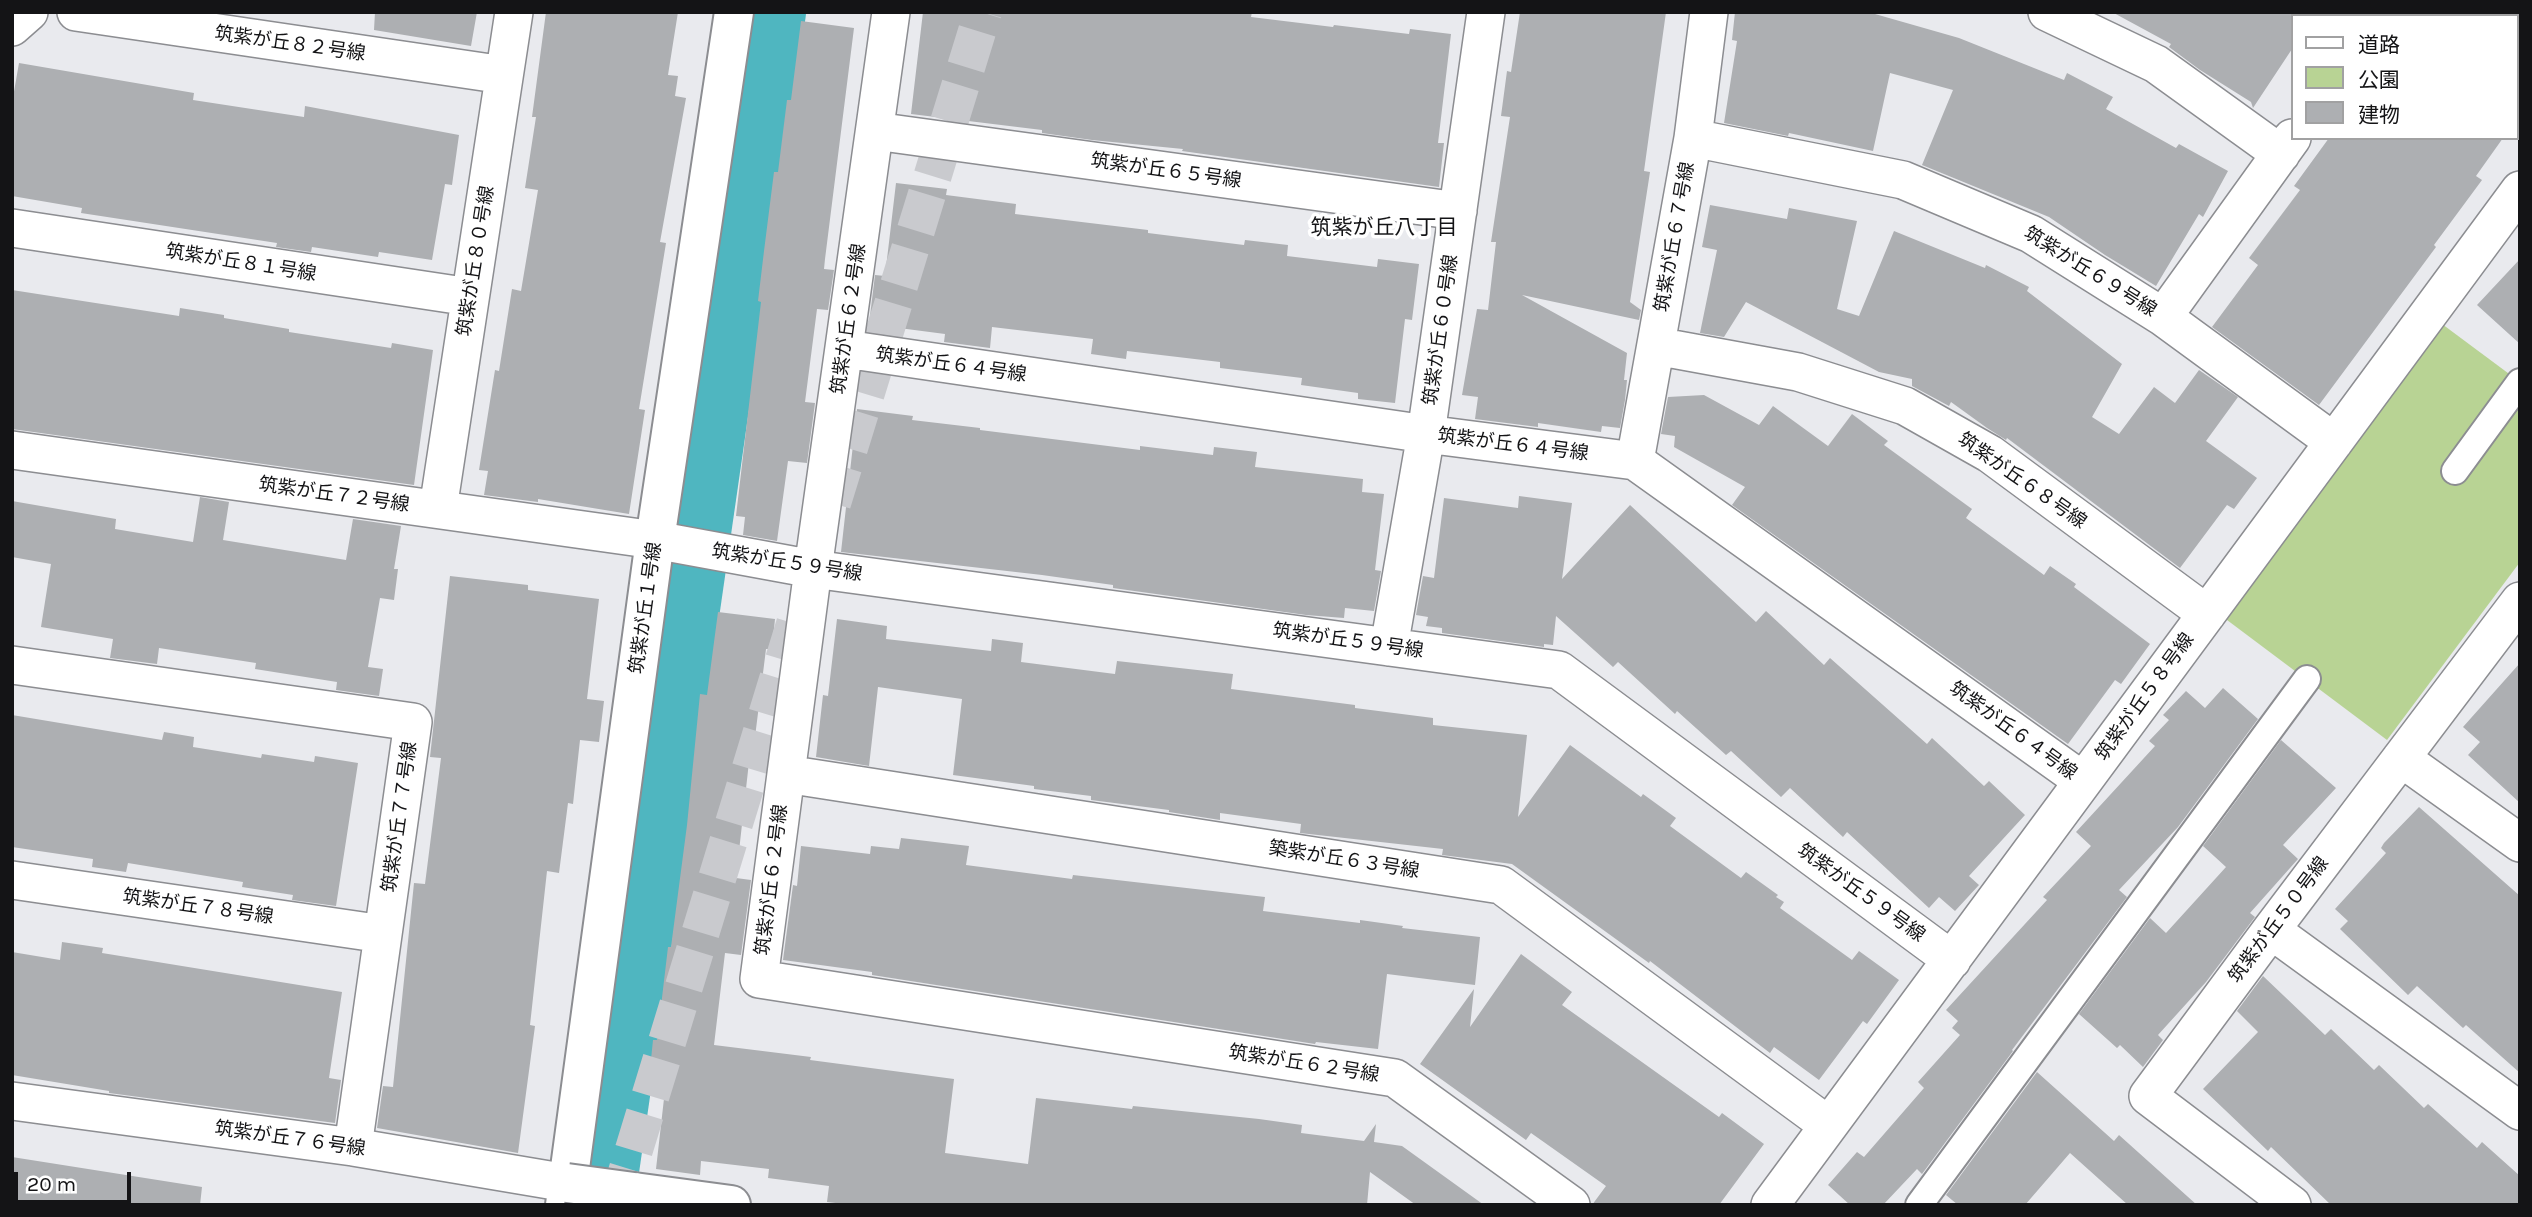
<!DOCTYPE html>
<html>
<head>
<meta charset="utf-8">
<style>
  body { margin:0 }
  #map { position:relative; width:2532px; height:1217px; overflow:hidden; background:#e9eaee; font-family:Karla,"Noto Sans JP",sans-serif }
  canvas { display:block }
  .frame { position:absolute; inset:0; border:14px solid #141416; pointer-events:none }
  .legend { position:absolute; left:2291px; top:14px; width:228px; height:126px; box-sizing:border-box; background:#fff; border:2px solid #a1a1a2; margin:0; padding:9px 12px; list-style:none; font-size:21px; color:#141416 }
  .legend li { display:flex; align-items:center; gap:14px; height:35px }
  .legend b { width:35px; border:2px solid #a1a1a2 }
  .scale { position:absolute; left:14px; top:1172px; width:117px; height:32px; box-sizing:border-box; border:4px solid #141416; border-top:0; padding-left:9px; font-size:21px; line-height:24px; white-space:nowrap; color:#141416; -webkit-text-stroke:5px #fff; paint-order:stroke }
</style>
</head>
<body>
<div id="map">
<canvas width="2532" height="1217"></canvas>
<div class="frame"></div>
<ul class="legend">
<li><b style="height:9px;background:#fff"></b>道路</li>
<li><b style="height:19px;background:#b8d394"></b>公園</li>
<li><b style="height:19px;background:#adafb2"></b>建物</li>
</ul>
<div class="scale">20 m</div>
</div>
<script>
const ctx = document.querySelector('canvas').getContext('2d');
ctx.lineJoin = 'round';
function fill(path, color) { ctx.fillStyle = color; ctx.fill(path, 'evenodd'); }
function trace(path, color, width, dash) { ctx.strokeStyle = color; ctx.lineWidth = width; ctx.lineCap = dash ? 'butt' : 'round'; ctx.setLineDash(dash || []); ctx.stroke(path); }
function label(font, color, halo, rows, align = 'center') {
  ctx.font = font + ' Karla,"Noto Sans JP",sans-serif'; ctx.lineWidth = 7; ctx.setLineDash([]); ctx.textBaseline = 'middle'; ctx.strokeStyle = halo; ctx.fillStyle = color; for (const [text, x, y, turn = 0] of rows) {
    ctx.save(); ctx.translate(x, y); ctx.rotate((+turn || 0) * Math.PI / 180); ctx.textAlign = isNaN(turn) ? turn : align; if (halo) ctx.strokeText(text, 0, 0); ctx.fillText(text, 0, 0); ctx.restore();
  }
}
const green = new Path2D(`
  M2442,324L2520,382V562L2387,740L2223,617Z`);
const river = new Path2D(`
  M599,1205L771,12`);
const building = new Path2D(`
  M375,12H477L471,46L374,30Z
  M546,12H678L668,75L678,76L675,96L686,98L660,242L666,243L639,409L645,410L629,514L538,499V502L484,495L488,471L479,470L495,370L499,371L512,289L521,291L538,190L525,188L536,117H532Z
  M923,12H1252L1251,17L1333,27L1334,25L1409,34L1410,29L1451,34L1438,143H1444L1439,187L1182,151L1183,149L1092,140L1042,133V130L911,114Z
  M1520,12H1666L1644,171L1650,172L1630,302L1641,310L1639,320L1522,295L1627,353L1624,380H1627L1625,400L1620,428L1602,426L1601,432L1538,423V427L1475,419L1478,397L1462,395L1477,309L1488,310L1496,242H1491L1510,117L1501,116L1507,71L1511,72Z
  M1735,12H1868L1959,38L2064,80L2067,73L2113,97L2106,109L2176,148L2179,144L2228,171L2203,217L2199,214L2156,286L2105,255L2049,217L1922,165L1953,90L1890,73L1873,151L1789,133L1788,136L1724,123L1737,41L1732,40Z
  M2112,12H2292V49L2253,108L2251,102L2200,70L2169,47L2171,44Z
  M801,21L854,28L825,259L824,269L834,270L828,310L817,309L805,402L815,403L807,463L788,461L777,541L743,535L745,517L736,516L761,302L758,301L764,251L774,172H778L787,100H791Z
  M19,63L194,93L193,100L304,117L305,106L459,135L452,185L445,184L432,260L379,252L378,257L312,247L311,252L276,247L277,243L81,213L82,208L12,196V103Z
  M2329,138H2503L2476,176L2482,180L2434,245L2436,247L2319,405L2212,327L2258,265L2249,258L2300,190L2294,186Z
  M896,183L947,189L946,195L1016,204L1015,214L1148,230V233L1244,245L1245,240L1288,245L1287,256L1377,267L1378,259L1419,264L1412,320L1405,319L1395,403L1358,399V393L1301,385L1302,378L1220,368V362L1127,351L1126,359L1091,354L1093,339L992,327L990,348L944,342L945,334L876,325L877,317L870,316L875,275L885,276Z
  M1710,205L1787,219L1789,208L1857,221L1837,309L1859,316L1894,231L1985,268L1986,265L2029,287L2027,291L2122,364L2092,417L2119,434L2154,387L2175,403L2199,370L2238,397L2206,441L2257,478L2234,509L2227,505L2180,568L2007,438L2006,440L1987,428L1951,402L1949,406L1912,386V379L1879,372L1746,302L1724,337L1700,333L1717,250L1702,247Z
  M2520,259V344L2477,305Z
  M12,290L179,316L180,308L224,315V318L289,329V332L391,348L392,343L433,350L414,485L12,429Z
  M1704,395L1759,425L1773,406L1828,446L1852,414L1888,441L1884,445L1972,509L1966,518L2044,575L2050,566L2076,584L2074,587L2150,644L2121,684L2115,680L2068,744L1732,505L1745,487L1674,447L1675,436L1661,434L1668,397Z
  M857,409L913,416L912,420L980,428V430L1140,450V446L1213,455L1214,447L1257,452L1255,467L1363,479L1362,492L1384,494L1375,570L1381,571L1374,611L1345,608L1344,618L1306,615L1113,588V585L1042,575L841,552Z
  M1519,496L1572,503L1562,579L1630,505L1756,622L1766,611L1824,665L1830,658L1927,744L1932,738L1984,786L1989,781L2025,815L1969,876L1979,885L1955,911L1939,897L1929,908L1847,832L1843,837L1790,788L1781,797L1731,751L1726,755L1677,711L1675,714L1618,662L1613,667L1556,616L1553,645L1544,644V647L1442,633V628L1426,626L1428,617L1416,615L1423,576L1434,578L1444,498L1518,508Z
  M200,497L229,502L223,540L346,560L353,519L401,526L394,569H398L394,600L380,598L368,667L383,669L379,696L336,690L337,682L255,669L256,663L159,648L157,664L110,658L113,639L41,627L51,564L12,557V501L116,519L115,529L193,542Z
  M450,576L528,585V590L599,599L587,699L604,701L599,742L580,740L573,804L568,803L559,873L547,871L530,1025L535,1026L518,1153L377,1128L383,1086L393,1087L414,883L425,884L441,758L430,757Z
  M718,612L775,619L772,649H766L754,745L751,744L736,878L751,880L741,955L725,953L714,1045L811,1057L810,1060L954,1079L945,1153L1028,1164L1036,1098L1132,1109L1133,1106L1259,1119L1302,1125L1301,1133L1364,1141L1376,1124L1374,1142L1402,1146L1484,1205H1416L1370,1172L1367,1205H853L827,1202L829,1186L768,1178L769,1169L701,1161L700,1175L656,1169L666,1081L649,1079L653,1040H657L668,947H671L687,825L700,694L707,695Z
  M837,619L887,626L886,639L991,651L992,639L1023,643L1021,662L1115,674L1117,661L1233,674L1231,689L1355,705V708L1433,718V725L1527,735L1518,817L1570,745L1641,797L1643,794L1676,818L1670,826L1741,878L1746,872L1778,895L1776,897L1784,902L1780,908L1852,960L1859,951L1899,980L1867,1024L1863,1021L1819,1080L1774,1047L1770,1053L1650,961L1649,963L1512,864L1442,855L1443,849L1300,833L1301,824L1220,813V820L1169,812V810L1091,800V796L1034,789V786L953,775L962,699L878,687L869,766L816,757L823,695L828,696Z
  M2520,663V803L2468,755L2480,742L2463,727Z
  M2223,688L2258,719L2178,827L2119,890L2127,897L2012,1050L2013,1051L1922,1174L1917,1169L1883,1205H1850L1828,1185L1857,1152L1864,1157L1924,1088L1918,1082L1960,1035L1952,1028L1958,1021L1946,1010L2047,900L2043,897L2091,846L2076,832L2155,746L2149,741L2169,720L2163,715L2186,691L2205,708Z
  M12,715L162,740L164,732L194,737L193,747L261,758L262,754L314,762L315,756L358,763L336,906L292,900L293,895L242,887L243,882L128,863L126,872L92,867L93,859L12,847Z
  M2281,740L2336,788L2283,845L2298,859L2250,913L2255,917L2206,982L2158,1035L2163,1040L2143,1067L2120,1045L2117,1048L2079,1014L2150,918L2166,933L2226,867L2203,846Z
  M2419,807L2520,896V1073L2466,1025L2463,1028L2417,986L2408,995L2340,929L2348,921L2335,909L2386,853L2381,848L2384,843Z
  M901,838L969,846L966,865L1072,879L1073,875L1265,897L1263,911L1360,923V920L1403,926L1402,928L1480,937L1475,985L1387,974L1378,1049L1316,1042L1315,1044L872,975V972L783,960L793,885L797,886L801,846L870,854L871,846L899,849Z
  M62,942L103,948L102,953L342,992L329,1078L341,1080L335,1123L109,1093V1091L12,1075V952L60,960Z
  M1521,954L1572,992L1562,1005L1719,1117L1722,1113L1764,1144L1719,1205H1592L1606,1186L1531,1133L1526,1140L1420,1064L1474,989L1470,1027Z
  M2263,976L2325,1035L2331,1029L2374,1070L2379,1065L2424,1108L2428,1104L2477,1148L2482,1142L2520,1176V1205H2331L2271,1147L2268,1151L2203,1089L2258,1032L2237,1011Z
  M2037,1072L2114,1141L2119,1135L2197,1205H2128L2070,1153L2025,1205H1958L1946,1195Z
  M12,1157L202,1187L200,1205H12Z`);
const tertiaryTunnel = new Path2D(`
  M832,503L983,12
  M617,1205L796,621`);
const pedestrian = new Path2D(`
  M2455,471L2520,382
  M1919,1205L2307,679`);
const minor = new Path2D(`
  M76,12L504,75
  M891,12L813,569L759,979L1395,1078L1571,1205
  M2047,12L2156,64L2281,154
  M2380,16L2383,12
  M12,27L29,12
  M875,131L1458,211
  M1693,138L1903,180L2031,234L2163,317L2334,442
  M12,228L470,297
  M2163,317L2292,138
  M1656,346L1798,372L1905,406L1990,454L2207,614
  M845,349L1426,434L1635,461L2083,781
  M12,450L655,540L813,569L1559,670L1952,960
  M1635,461L1693,138L1709,12
  M438,509L514,12
  M1389,647L1426,434L1486,12
  M12,665L413,722L353,1147
  M2401,758L2520,843
  M786,774L1501,885L1828,1125
  M12,880L383,934
  M2271,930L2520,1111
  M12,1101L353,1147L567,1183
  M1770,1205L2520,190
  M2292,1205L2148,1096L2271,930L2520,601`);
const tertiary = new Path2D(`
  M634,1192L731,1205
  M565,1205L655,540L734,12`);
const tertiaryBridge = new Path2D(`
  M567,1183L634,1192`);
const streetNames = [
  ["筑紫が丘８２号線",290,44,8],
  ["筑紫が丘６５号線",1166,171,8],
  ["筑紫が丘６７号線",1675,237,-80],
  ["筑紫が丘８０号線",476,261,-81],
  ["筑紫が丘８１号線",241,263,9],
  ["筑紫が丘６９号線",2090,272,32],
  ["筑紫が丘６２号線",849,319,-82],
  ["筑紫が丘６０号線",1441,330,-82],
  ["筑紫が丘６４号線",951,365,8],
  ["筑紫が丘６４号線",1513,445,7],
  ["筑紫が丘６８号線",2022,481,35],
  ["筑紫が丘７２号線",334,495,8],
  ["筑紫が丘５９号線",787,563,9],
  ["筑紫が丘１号線",646,608,-82],
  ["筑紫が丘５９号線",1348,641,8],
  ["筑紫が丘５８号線",2145,697,-54],
  ["筑紫が丘６４号線",2013,731,36],
  ["筑紫が丘７７号線",400,817,-82],
  ["築紫が丘６３号線",1344,860,9],
  ["筑紫が丘６２号線",772,880,-83],
  ["筑紫が丘５９号線",1861,893,36],
  ["筑紫が丘７８号線",198,907,8],
  ["筑紫が丘５０号線",2279,920,-53],
  ["筑紫が丘６２号線",1304,1064,9],
  ["筑紫が丘７６号線",290,1139,8]
];
const neighbourhoodNames = [
  ["筑紫が丘八丁目",1384,228]
];
fill(green, '#b8d394');
trace(river, '#4fb6c0', 70);
fill(building, '#adafb2');
trace(tertiaryTunnel, '#c9cace', 38, [38, 19]);
trace(pedestrian, '#8c8d91', 30);
trace(minor, '#8c8d91', 40);
trace(tertiary, '#8c8d91', 42);
trace(pedestrian, '#fff', 26);
trace(minor, '#fff', 37);
trace(tertiary, '#fff', 38);
trace(tertiaryBridge, '#8c8d91', 42, []);
trace(tertiaryBridge, '#fff', 38);
label('19px', '#141416', '#fff', streetNames);
label('21px', '#141416', '#fff', neighbourhoodNames);
</script>
</body>
</html>
